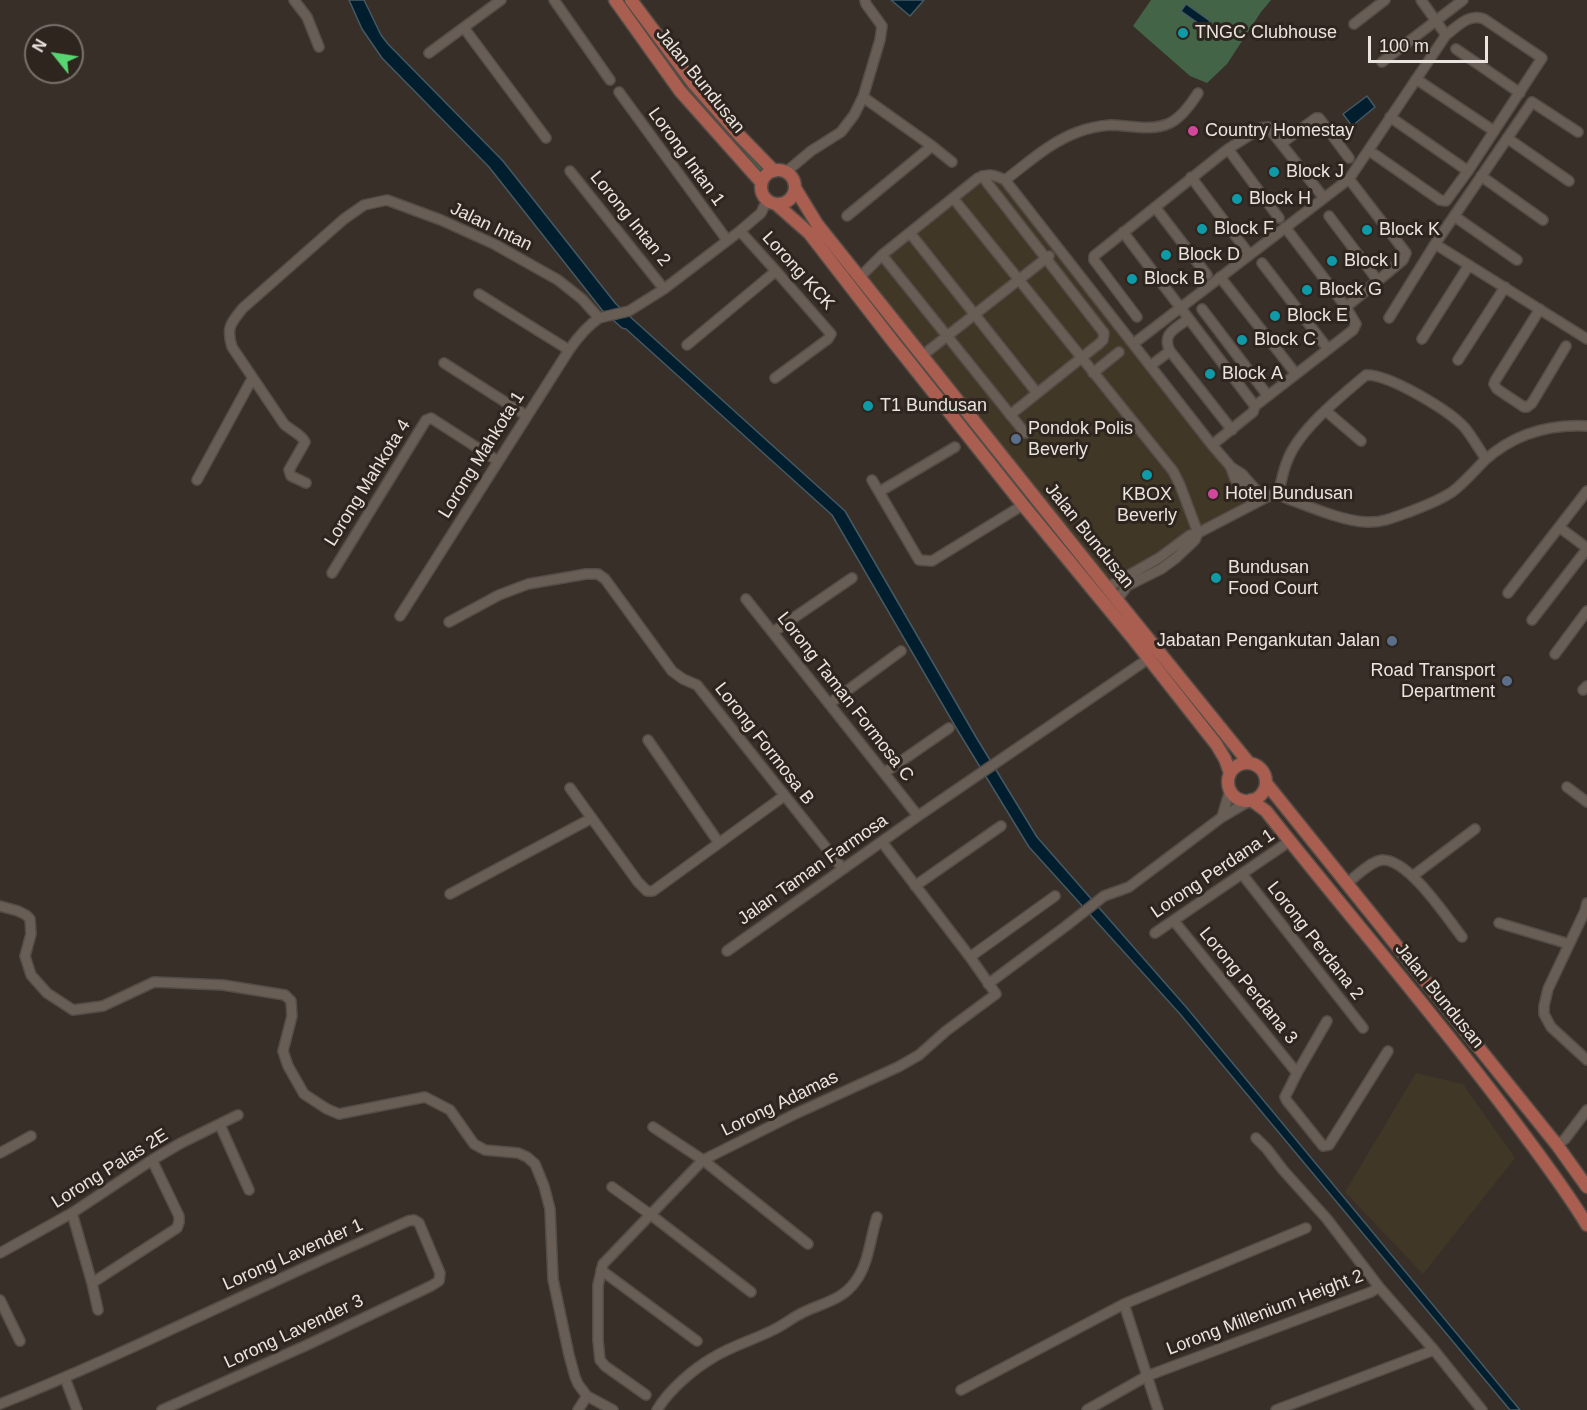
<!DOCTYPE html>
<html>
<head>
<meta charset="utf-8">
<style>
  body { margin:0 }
  #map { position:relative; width:1587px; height:1410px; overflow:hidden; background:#382f28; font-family:Arial,sans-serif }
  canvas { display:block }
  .north { position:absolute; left:24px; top:24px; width:60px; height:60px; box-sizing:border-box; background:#2e251e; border:2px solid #79716b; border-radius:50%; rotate:300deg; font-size:16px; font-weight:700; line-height:24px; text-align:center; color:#eae4df }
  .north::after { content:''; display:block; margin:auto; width:21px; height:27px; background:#57d570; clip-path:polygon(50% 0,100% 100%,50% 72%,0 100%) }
  .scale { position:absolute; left:1368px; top:36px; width:120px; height:27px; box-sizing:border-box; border:3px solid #eae4df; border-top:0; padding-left:8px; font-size:18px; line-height:21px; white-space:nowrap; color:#eae4df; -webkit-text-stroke:4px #2e251e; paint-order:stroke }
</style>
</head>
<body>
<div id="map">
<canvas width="1587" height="1410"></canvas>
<div class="north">N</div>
<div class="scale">100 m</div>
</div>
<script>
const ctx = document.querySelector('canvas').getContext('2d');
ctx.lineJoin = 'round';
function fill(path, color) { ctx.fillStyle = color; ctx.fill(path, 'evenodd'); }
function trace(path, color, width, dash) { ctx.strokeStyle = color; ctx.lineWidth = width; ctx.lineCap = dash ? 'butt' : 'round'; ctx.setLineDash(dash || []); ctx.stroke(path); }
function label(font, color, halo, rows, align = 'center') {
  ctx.font = font + ' Arial,sans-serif'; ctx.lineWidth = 6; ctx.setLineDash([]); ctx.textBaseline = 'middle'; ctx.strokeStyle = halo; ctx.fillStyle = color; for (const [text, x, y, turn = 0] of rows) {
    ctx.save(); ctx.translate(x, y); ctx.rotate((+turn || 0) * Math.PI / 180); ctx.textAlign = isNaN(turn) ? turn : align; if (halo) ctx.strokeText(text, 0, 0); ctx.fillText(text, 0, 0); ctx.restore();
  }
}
const commercial = new Path2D(`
  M996,175L1256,498L1108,587L860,277L978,178Z
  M1416,1073L1463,1084L1515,1158L1423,1274L1345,1192Z`);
const green = new Path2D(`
  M622,0H626L766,165L758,172L745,153L679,77Z
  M1151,0H1271L1261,12L1227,64L1207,83L1190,76L1133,26Z`);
const water = new Path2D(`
  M349,0H364L381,35L388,44L503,161L616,304L845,511L976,737L1037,837L1187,1008L1520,1410H1510L1180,1014L1029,847L958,731L832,515L626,329L622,328L602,310L489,167L382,58L362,29Z
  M891,0H924L910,16Z
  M1186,4L1210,21L1205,28L1181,11Z
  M1367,96L1375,107L1352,126L1343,114Z`);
const minor = new Path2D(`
  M294,0L307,17L319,47
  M554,0L610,80
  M1421,0L1446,35
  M1354,24L1385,0
  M464,28L546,138
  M1456,49L1520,93
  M429,53L501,0
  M1382,62L1463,0
  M1416,79L1494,131
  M619,92L727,240
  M863,97L932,146L952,162
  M1390,117L1468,171
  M1507,138L1569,181
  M1282,143L1316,118H1319L1349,158
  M1228,149L1279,218
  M570,171L664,289
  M786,172L811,151L841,132L854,115L863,97L880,40L882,26L866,4L865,0
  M982,176L1104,333L1103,340L1100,343L1010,415
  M1481,176L1543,220
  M1191,177L1249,254
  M1005,180C1028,163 1050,142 1078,132C1088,128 1099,126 1110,125C1129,125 1151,132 1170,123C1182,117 1191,104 1198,93
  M953,198L1173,471L1180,485L1198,533L1195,540L1176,558L1161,569L1127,586L1117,600
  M1155,207L1207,275
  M847,216L932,146
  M1329,216L1378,281
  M1454,216L1517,260
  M740,231L776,271L831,334L828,339L775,378
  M1123,232L1255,406L1253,412L1212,445
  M910,233L1037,393
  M1435,244L1587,339
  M882,255L1025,433
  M1262,263L1328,349
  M860,277L882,255L978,178C988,173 995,175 1005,180L1212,445L1231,467L1242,474L1263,498
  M1220,277L1296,374
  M479,294L569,350
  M1346,307L1403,260L1406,253L1349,179
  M1202,309L1268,396
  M1540,309L1495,381L1494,384L1497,389L1524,407H1527L1532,403L1566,346
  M1137,317L1094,260V256L1228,149L1261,128L1268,127L1324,198
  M1389,318L1435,244L1532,102L1578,132
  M1188,319C1176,329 1161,333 1170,351L1232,430
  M1422,339L1469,265
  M1133,344L1349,179L1446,35C1458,26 1469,13 1484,19L1542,58L1468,171L1446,201L1440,200L1374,154
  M687,345L776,271
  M923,355L1049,256
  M1458,360L1505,287
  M444,363L527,416
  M1150,366L1170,351
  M1093,373L1119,352
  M1255,406L1353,330L1356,324L1346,307L1285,227
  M1326,411L1361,441
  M1231,468L1235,479L1254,503
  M197,480L252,379
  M872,480L919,560L932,561L1023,505
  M306,483L291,476L289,470L305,442C301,434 290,430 284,424L232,347C226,327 231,323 243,308L344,219L364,205L387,200L441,220L494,244L558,280L582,299L599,318L629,311L664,289L740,231L761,213L767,200
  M879,492L955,447
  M1278,495C1281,483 1283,470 1288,459C1300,429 1341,396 1366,375C1389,374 1450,411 1465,428C1473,438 1479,449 1486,459
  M1559,527L1587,548
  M332,573L426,420L431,418L498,461
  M1108,587L1159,558L1190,535L1198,533L1271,495H1278C1303,504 1341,521 1366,522C1380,523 1393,518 1406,513C1422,507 1437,502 1452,492C1464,483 1474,471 1485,460C1514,434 1549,424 1587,426
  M1508,593L1587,491
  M746,599L918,816
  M400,616L569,350C578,337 586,327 599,318
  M1532,620L1587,549
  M449,622L499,595L528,584L586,574H598L605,579L672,671L683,679L697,685L843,869
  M773,632L852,578
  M1555,654L1587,611
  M1583,690L1587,686
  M829,704L901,651
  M648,740L719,843
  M884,773L949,728
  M1567,787L1587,802
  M570,788L638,882L647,891H653L784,796
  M1222,817L1230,790
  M1242,874L1363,1028
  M1414,875L1475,829
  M1346,884C1355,877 1371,861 1382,860C1408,858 1447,918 1462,937
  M915,886L1001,826
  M450,894L592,818
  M1587,903L1585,911L1548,989L1544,1006V1014L1551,1027L1587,1060
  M0,906L18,911L26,915L30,919L31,934L25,956L31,975L47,993L73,1010L103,1006L154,982L223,985L285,995L291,1001L292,1016L283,1051L288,1066L304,1094L327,1109L339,1114L425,1097L450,1110L474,1144L485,1150L518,1153L527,1157L535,1164L544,1186L550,1209L553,1279L569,1355L575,1377L578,1384L587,1396L613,1410
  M1174,921L1297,1073
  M1499,923L1569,944
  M1155,933L1290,841
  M727,951L918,816L1148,659
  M970,957L1055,896
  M988,984L1066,926L1104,896L1129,887L1222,817L1251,800
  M1327,1021L1297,1073L1285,1097L1287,1101L1323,1146L1329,1145L1388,1051
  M220,1125L249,1190
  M653,1127L703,1160L808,1244
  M1256,1138L1267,1149L1283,1170L1327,1219L1379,1287
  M1557,1145L1565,1139L1587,1110
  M0,1153L31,1136
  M612,1187L651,1215L751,1292
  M72,1213L92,1283L98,1310
  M0,1253L72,1213L152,1160L181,1143L238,1115
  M601,1270L697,1341
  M92,1283L177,1228L179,1222V1216L152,1160
  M0,1300L20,1341
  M1124,1304L1158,1410
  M65,1378L77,1410
  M961,1390L1124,1304L1306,1228
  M646,1395L605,1366L600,1360L598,1340V1285L603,1264L703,1160L795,1114L898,1067L919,1055L946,1031L996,994L970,957L882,842
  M0,1404C91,1368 178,1326 267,1285C314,1263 361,1242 408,1221L414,1220L419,1223L440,1273L439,1281L431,1286L307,1345L162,1410
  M578,1410L587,1396
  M657,1410C669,1390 693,1369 714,1357C732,1346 753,1340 773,1330C784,1325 793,1317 804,1312C823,1303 842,1300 855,1282C869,1264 870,1238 877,1217
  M1087,1410L1147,1376L1371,1292L1379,1287L1434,1350L1482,1410
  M1276,1410L1434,1350`);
const major = new Path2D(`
  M615,0L680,91L761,182
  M631,0L693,83L739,135L774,171
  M761 187a17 17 0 1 1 34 0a17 17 0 1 1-34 0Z
  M795,188L817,224L1117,600L1249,763
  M776,204L809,233L891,339L1023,505L1135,641L1216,744L1225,759L1230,773
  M1228 782a19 19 0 1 1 38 0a19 19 0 1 1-38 0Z
  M1266,783L1557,1145L1587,1187
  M1251,800L1266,811C1347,914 1433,1012 1511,1117C1537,1152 1564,1187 1587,1225`);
const markers = [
  [1183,33,6,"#0f9aa8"],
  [1193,131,6,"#d1479c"],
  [1274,172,6,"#0f9aa8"],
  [1237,199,6,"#0f9aa8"],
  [1202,229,6,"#0f9aa8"],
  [1367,230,6,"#0f9aa8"],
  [1166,255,6,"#0f9aa8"],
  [1332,261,6,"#0f9aa8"],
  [1132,279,6,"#0f9aa8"],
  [1307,290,6,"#0f9aa8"],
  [1275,316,6,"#0f9aa8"],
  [1242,340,6,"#0f9aa8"],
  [1210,374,6,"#0f9aa8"],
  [868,406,6,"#0f9aa8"],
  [1016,439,6,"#5c6f8a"],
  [1147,475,6,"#0f9aa8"],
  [1213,494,6,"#d1479c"],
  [1216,578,6,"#0f9aa8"],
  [1392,641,6,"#5c6f8a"],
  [1507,681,6,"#5c6f8a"]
];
const poiNames = [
  ["TNGC Clubhouse",1195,33],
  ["Country Homestay",1205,131],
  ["Block J",1286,172],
  ["Block H",1249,199],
  ["Block F",1214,229],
  ["Block K",1379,230],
  ["Block D",1178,255],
  ["Block I",1344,261],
  ["Block B",1144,279],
  ["Block G",1319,290],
  ["Block E",1287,316],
  ["Block C",1254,340],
  ["Block A",1222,374],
  ["T1 Bundusan",880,406],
  ["Pondok Polis",1028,429],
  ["Beverly",1028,450],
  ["Hotel Bundusan",1225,494],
  ["KBOX",1147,495,"center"],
  ["Beverly",1147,516,"center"],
  ["Bundusan",1228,568],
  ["Food Court",1228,589],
  ["Jabatan Pengankutan Jalan",1380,641,"right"],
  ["Road Transport",1495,671,"right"],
  ["Department",1495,692,"right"]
];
const streetNames = [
  ["Jalan Bundusan",700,81,51],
  ["Lorong Intan 1",686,157,54],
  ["Lorong Intan 2",630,219,51],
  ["Jalan Intan",491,227,26],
  ["Lorong KCK",798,271,48],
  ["Lorong Mahkota 1",482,455,-58],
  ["Lorong Mahkota 4",368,483,-58],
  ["Jalan Bundusan",1089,536,51],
  ["Lorong Taman Formosa C",845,697,52],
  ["Lorong Formosa B",764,744,52],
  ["Jalan Taman Farmosa",813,870,-35],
  ["Lorong Perdana 1",1213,874,-34],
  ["Lorong Perdana 2",1315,941,52],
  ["Lorong Perdana 3",1248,986,51],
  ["Jalan Bundusan",1439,996,51],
  ["Lorong Adamas",780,1104,-26],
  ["Lorong Palas 2E",110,1169,-32],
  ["Lorong Lavender 1",293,1255,-24],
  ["Lorong Millenium Height 2",1265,1313,-21],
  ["Lorong Lavender 3",294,1332,-25]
];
fill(commercial, '#413727');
fill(green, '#446448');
fill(water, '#001e2e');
trace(water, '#465963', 1.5);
trace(minor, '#544c46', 12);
trace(major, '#544c46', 15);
trace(minor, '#685e56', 9);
trace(major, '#a95e50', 12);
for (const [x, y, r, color] of markers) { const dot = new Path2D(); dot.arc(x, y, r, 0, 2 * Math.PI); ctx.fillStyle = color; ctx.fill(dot); trace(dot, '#2e251e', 2); }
label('18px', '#eae4df', '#2e251e', poiNames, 'left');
label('18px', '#eae4df', '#2e251e', streetNames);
</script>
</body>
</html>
